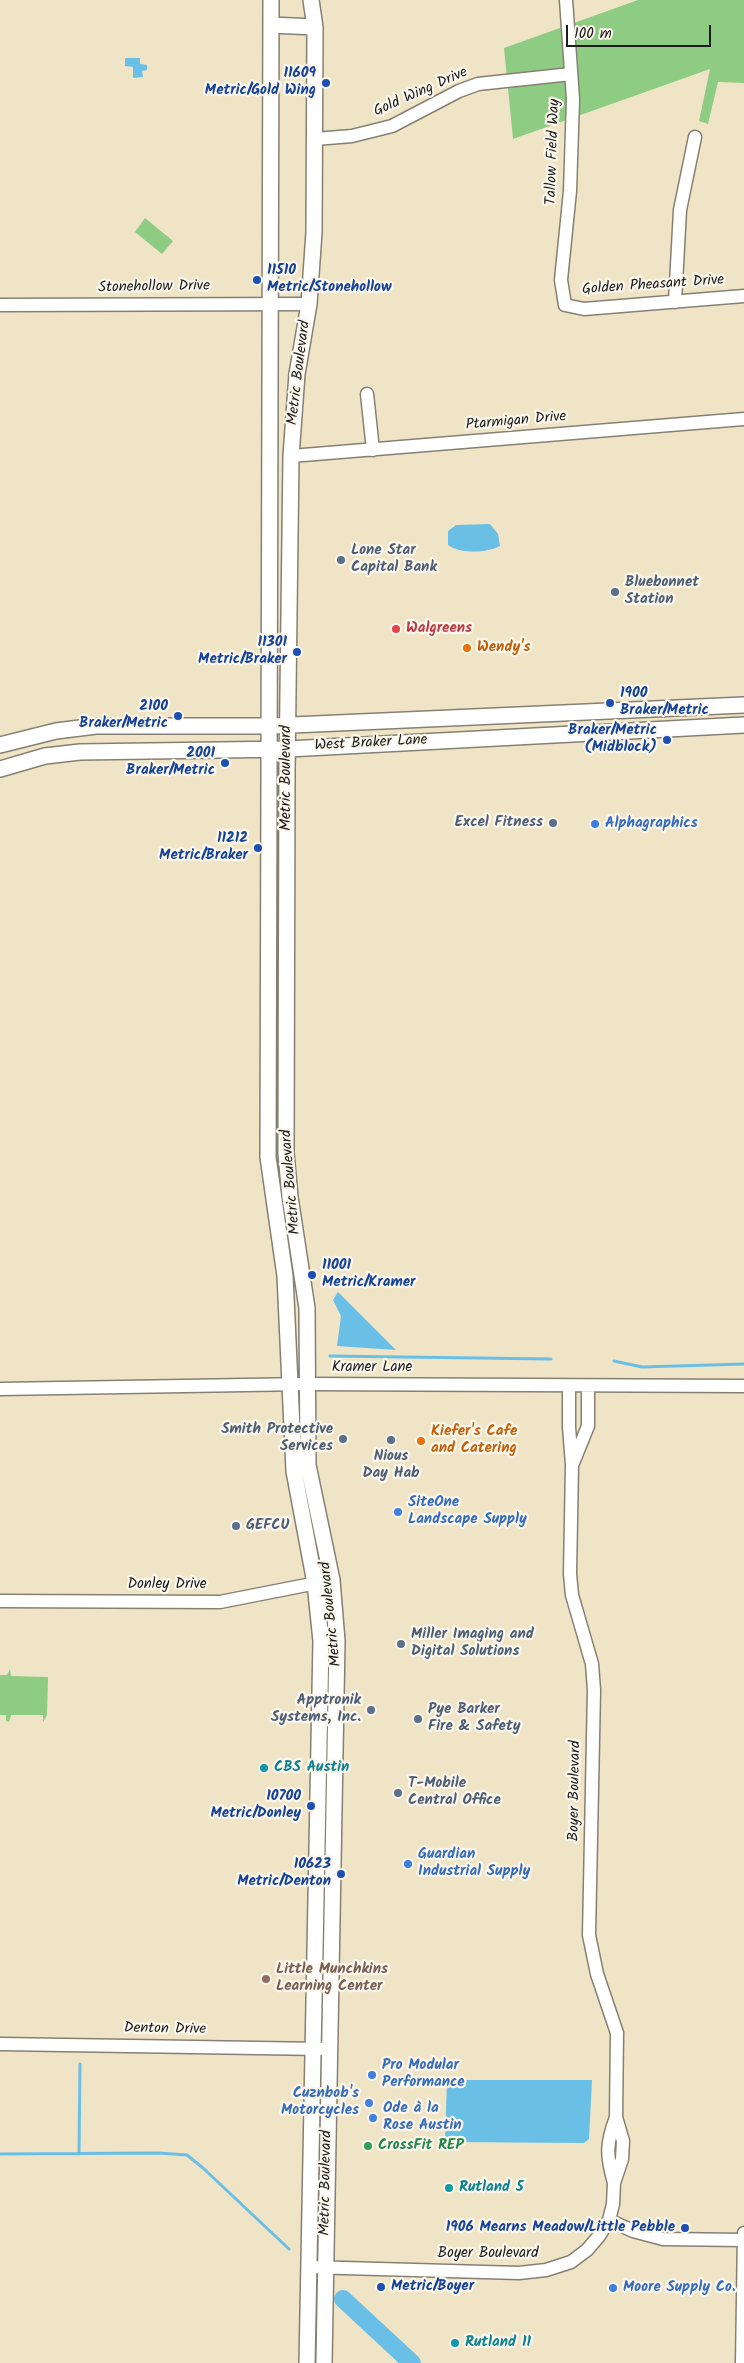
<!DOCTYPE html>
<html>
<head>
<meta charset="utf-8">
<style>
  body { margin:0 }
  #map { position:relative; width:744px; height:2363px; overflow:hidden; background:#f0e4c7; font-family:Kalam,sans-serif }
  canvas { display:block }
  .scale { position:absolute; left:566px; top:25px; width:145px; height:22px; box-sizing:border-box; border:2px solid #1c1c1c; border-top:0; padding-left:6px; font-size:15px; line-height:18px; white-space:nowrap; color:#1c1c1c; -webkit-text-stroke:4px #fbf7ec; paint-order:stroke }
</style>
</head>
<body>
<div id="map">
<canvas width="744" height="2363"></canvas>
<div class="scale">100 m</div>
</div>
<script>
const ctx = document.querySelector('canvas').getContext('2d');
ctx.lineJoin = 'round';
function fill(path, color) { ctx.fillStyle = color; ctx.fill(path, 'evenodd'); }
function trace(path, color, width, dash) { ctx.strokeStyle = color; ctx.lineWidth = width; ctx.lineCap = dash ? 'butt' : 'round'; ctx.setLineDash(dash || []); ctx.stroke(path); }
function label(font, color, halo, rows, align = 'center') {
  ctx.font = font + ' Kalam,sans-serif'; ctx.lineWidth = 4.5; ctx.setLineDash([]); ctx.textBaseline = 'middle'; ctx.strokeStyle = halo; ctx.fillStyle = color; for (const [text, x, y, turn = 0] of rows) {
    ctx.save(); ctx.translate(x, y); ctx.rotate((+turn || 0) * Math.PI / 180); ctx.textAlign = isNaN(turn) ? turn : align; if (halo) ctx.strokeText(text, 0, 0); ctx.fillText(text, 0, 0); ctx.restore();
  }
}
const green = new Path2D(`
  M638,0H744V83L718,82L708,124L699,121L710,69L513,139L504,48Z
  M145,218L173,241L162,254L135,232Z
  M10,1669L11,1676L48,1677L47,1715L43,1722V1715H11L9,1722L6,1721V1715H0V1675H7Z`);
const water = new Path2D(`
  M125,58H140V64L147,65V70L142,71L143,77L133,78V67L125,66Z
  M490,524L498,534L500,546C487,553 460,554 448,545V531L456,525Z
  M338,1292L396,1350L337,1346L341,1316L333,1300Z
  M447,2080H592L589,2139L584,2143L445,2142Z`);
const stream = new Path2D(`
  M330,1356L551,1359
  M614,1361L642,1367L744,1364
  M0,2154L158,2153L187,2155L203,2168L289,2249
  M79,2154L80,2064`);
const river = new Path2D(`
  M343,2299L412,2363`);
const minor = new Path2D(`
  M566,0L573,99L570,191L561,280L565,305L584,309L744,296
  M315,139L352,136L392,126L459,91L478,84L571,74
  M675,302L680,210L695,137
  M0,305L309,304
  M367,394L373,450
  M291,456L744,419
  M0,1389L307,1384L744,1386
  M573,1463L588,1426V1386
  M0,1601L220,1602L332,1580
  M0,2044L322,2049
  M614,2183C606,2155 606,2144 616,2117
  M609,2220L633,2231L663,2239L744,2240
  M309,2267L519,2273L546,2270L571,2262L587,2250L599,2236L609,2220L613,2204L614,2183L622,2159L623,2141L616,2117L617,2033L597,1974L589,1935L594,1690L592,1664L572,1595L570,1574L572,1465L569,1427V1386
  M742,2363L744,2233`);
const major = new Path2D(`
  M271,0L268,1157L285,1276L294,1471L315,1583L321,1641L307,2363
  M311,0L315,27L314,232L309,304L297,374L291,456L287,771L286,1153L290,1197L307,1308L308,1465L332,1580L337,1641L324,2363
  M271,25L315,27
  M0,745L56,731L96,726H270L744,705
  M0,769L45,756L80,752L288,749L744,725`);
const markers = [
  [326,83,5,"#1a4fb4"],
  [257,280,5,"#1a4fb4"],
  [341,560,5,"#5c6f8a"],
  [615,592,5,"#5c6f8a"],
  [396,629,5,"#e0444e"],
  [467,648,5,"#e8710a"],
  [297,652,5,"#1a4fb4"],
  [610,703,5,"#1a4fb4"],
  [178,716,5,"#1a4fb4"],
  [667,740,5,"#1a4fb4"],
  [225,763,5,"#1a4fb4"],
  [553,823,5,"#5c6f8a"],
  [595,824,5,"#3f7fe0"],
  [258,848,5,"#1a4fb4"],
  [312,1275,5,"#1a4fb4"],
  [343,1439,5,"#5c6f8a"],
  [391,1440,5,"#5c6f8a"],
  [421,1441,5,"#e8710a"],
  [398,1512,5,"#3f7fe0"],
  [236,1526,5,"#5c6f8a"],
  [401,1644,5,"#5c6f8a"],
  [371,1710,5,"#5c6f8a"],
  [418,1719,5,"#5c6f8a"],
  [264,1768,5,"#0f9aa8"],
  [398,1793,5,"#5c6f8a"],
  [311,1806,5,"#1a4fb4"],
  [408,1864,5,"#3f7fe0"],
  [341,1874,5,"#1a4fb4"],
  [266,1979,5,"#8d6e63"],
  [372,2075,5,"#3f7fe0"],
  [369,2103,5,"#3f7fe0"],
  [373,2118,5,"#3f7fe0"],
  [368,2146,5,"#2e9e5b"],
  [449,2188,5,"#0f9aa8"],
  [685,2228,5,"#1a4fb4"],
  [381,2287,5,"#1a4fb4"],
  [613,2288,5,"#3f7fe0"],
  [455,2343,5,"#0f9aa8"]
];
const transitNames = [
  ["11609",316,74],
  ["Metric/Gold Wing",316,91],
  ["11510",267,271,"left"],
  ["Metric/Stonehollow",267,288,"left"],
  ["11301",287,643],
  ["Metric/Braker",287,660],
  ["1900",620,694,"left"],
  ["Braker/Metric",620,711,"left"],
  ["2100",168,707],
  ["Braker/Metric",168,724],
  ["Braker/Metric",657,731],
  ["(Midblock)",657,748],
  ["2001",215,754],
  ["Braker/Metric",215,771],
  ["11212",248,839],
  ["Metric/Braker",248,856],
  ["11001",322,1266,"left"],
  ["Metric/Kramer",322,1283,"left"],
  ["10700",301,1797],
  ["Metric/Donley",301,1814],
  ["10623",331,1865],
  ["Metric/Denton",331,1882],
  ["1906 Mearns Meadow/Little Pebble",675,2228],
  ["Metric/Boyer",391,2287,"left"]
];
const streetNames = [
  ["Gold Wing Drive",421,93,-24],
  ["Tallow Field Way",554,152,-88],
  ["Golden Pheasant Drive",653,286,-4],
  ["Stonehollow Drive",154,288,-1],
  ["Metric Boulevard",300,373,-83],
  ["Ptarmigan Drive",516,422,-5],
  ["West Braker Lane",371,744,-3],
  ["Metric Boulevard",287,778,-90],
  ["Metric Boulevard",292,1182,-95],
  ["Kramer Lane",372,1368],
  ["Donley Drive",167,1585],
  ["Metric Boulevard",332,1614,-96],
  ["Boyer Boulevard",576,1791,-89],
  ["Denton Drive",165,2030,1],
  ["Metric Boulevard",327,2183,-89],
  ["Boyer Boulevard",488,2254]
];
const serviceNames = [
  ["Lone Star",351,551],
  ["Capital Bank",351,568],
  ["Bluebonnet",625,583],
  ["Station",625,600],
  ["Excel Fitness",543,823,"right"],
  ["Smith Protective",333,1430,"right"],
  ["Services",333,1447,"right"],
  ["Nious",391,1457,"center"],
  ["Day Hab",391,1474,"center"],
  ["GEFCU",246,1526],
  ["Miller Imaging and",411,1635],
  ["Digital Solutions",411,1652],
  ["Apptronik",361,1701,"right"],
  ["Systems, Inc.",361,1718,"right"],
  ["Pye Barker",428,1710],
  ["Fire & Safety",428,1727],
  ["T-Mobile",408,1784],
  ["Central Office",408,1801]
];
const healthNames = [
  ["Walgreens",406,629]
];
const foodNames = [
  ["Wendy's",477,648],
  ["Kiefer's Cafe",431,1432],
  ["and Catering",431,1449]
];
const shopNames = [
  ["Alphagraphics",605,824],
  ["SiteOne",408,1503],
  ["Landscape Supply",408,1520],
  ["Guardian",418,1855],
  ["Industrial Supply",418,1872],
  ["Pro Modular",382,2066],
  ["Performance",382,2083],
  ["Cuznbob's",359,2094,"right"],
  ["Motorcycles",359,2111,"right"],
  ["Ode à la",383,2109],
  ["Rose Austin",383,2126],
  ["Moore Supply Co.",623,2288]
];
const cultureNames = [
  ["CBS Austin",274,1768],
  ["Rutland 5",459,2188],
  ["Rutland 11",465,2343]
];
const educationNames = [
  ["Little Munchkins",276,1970],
  ["Learning Center",276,1987]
];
const leisureNames = [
  ["CrossFit REP",378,2146]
];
fill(green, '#8ecc83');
fill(water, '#6abfe7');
trace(stream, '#6abfe7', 3);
trace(river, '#6abfe7', 18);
trace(minor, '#868072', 15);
trace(major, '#868072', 18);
trace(minor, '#fff', 12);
trace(major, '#fff', 15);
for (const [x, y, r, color] of markers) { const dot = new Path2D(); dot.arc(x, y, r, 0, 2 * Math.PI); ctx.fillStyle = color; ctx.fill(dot); trace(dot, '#fbf7ec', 2); }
label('bold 15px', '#164399', '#fbf7ec', transitNames, 'right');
label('15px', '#1c1c1c', '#fbf7ec', streetNames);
label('bold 15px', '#4e5e75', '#fbf7ec', serviceNames, 'left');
label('bold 15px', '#be3a42', '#fbf7ec', healthNames, 'left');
label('bold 15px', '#c56008', '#fbf7ec', foodNames, 'left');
label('bold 15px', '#366cbe', '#fbf7ec', shopNames, 'left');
label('bold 15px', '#0d838f', '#fbf7ec', cultureNames, 'left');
label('bold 15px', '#785e54', '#fbf7ec', educationNames, 'left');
label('bold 15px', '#27864d', '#fbf7ec', leisureNames, 'left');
</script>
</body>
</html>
